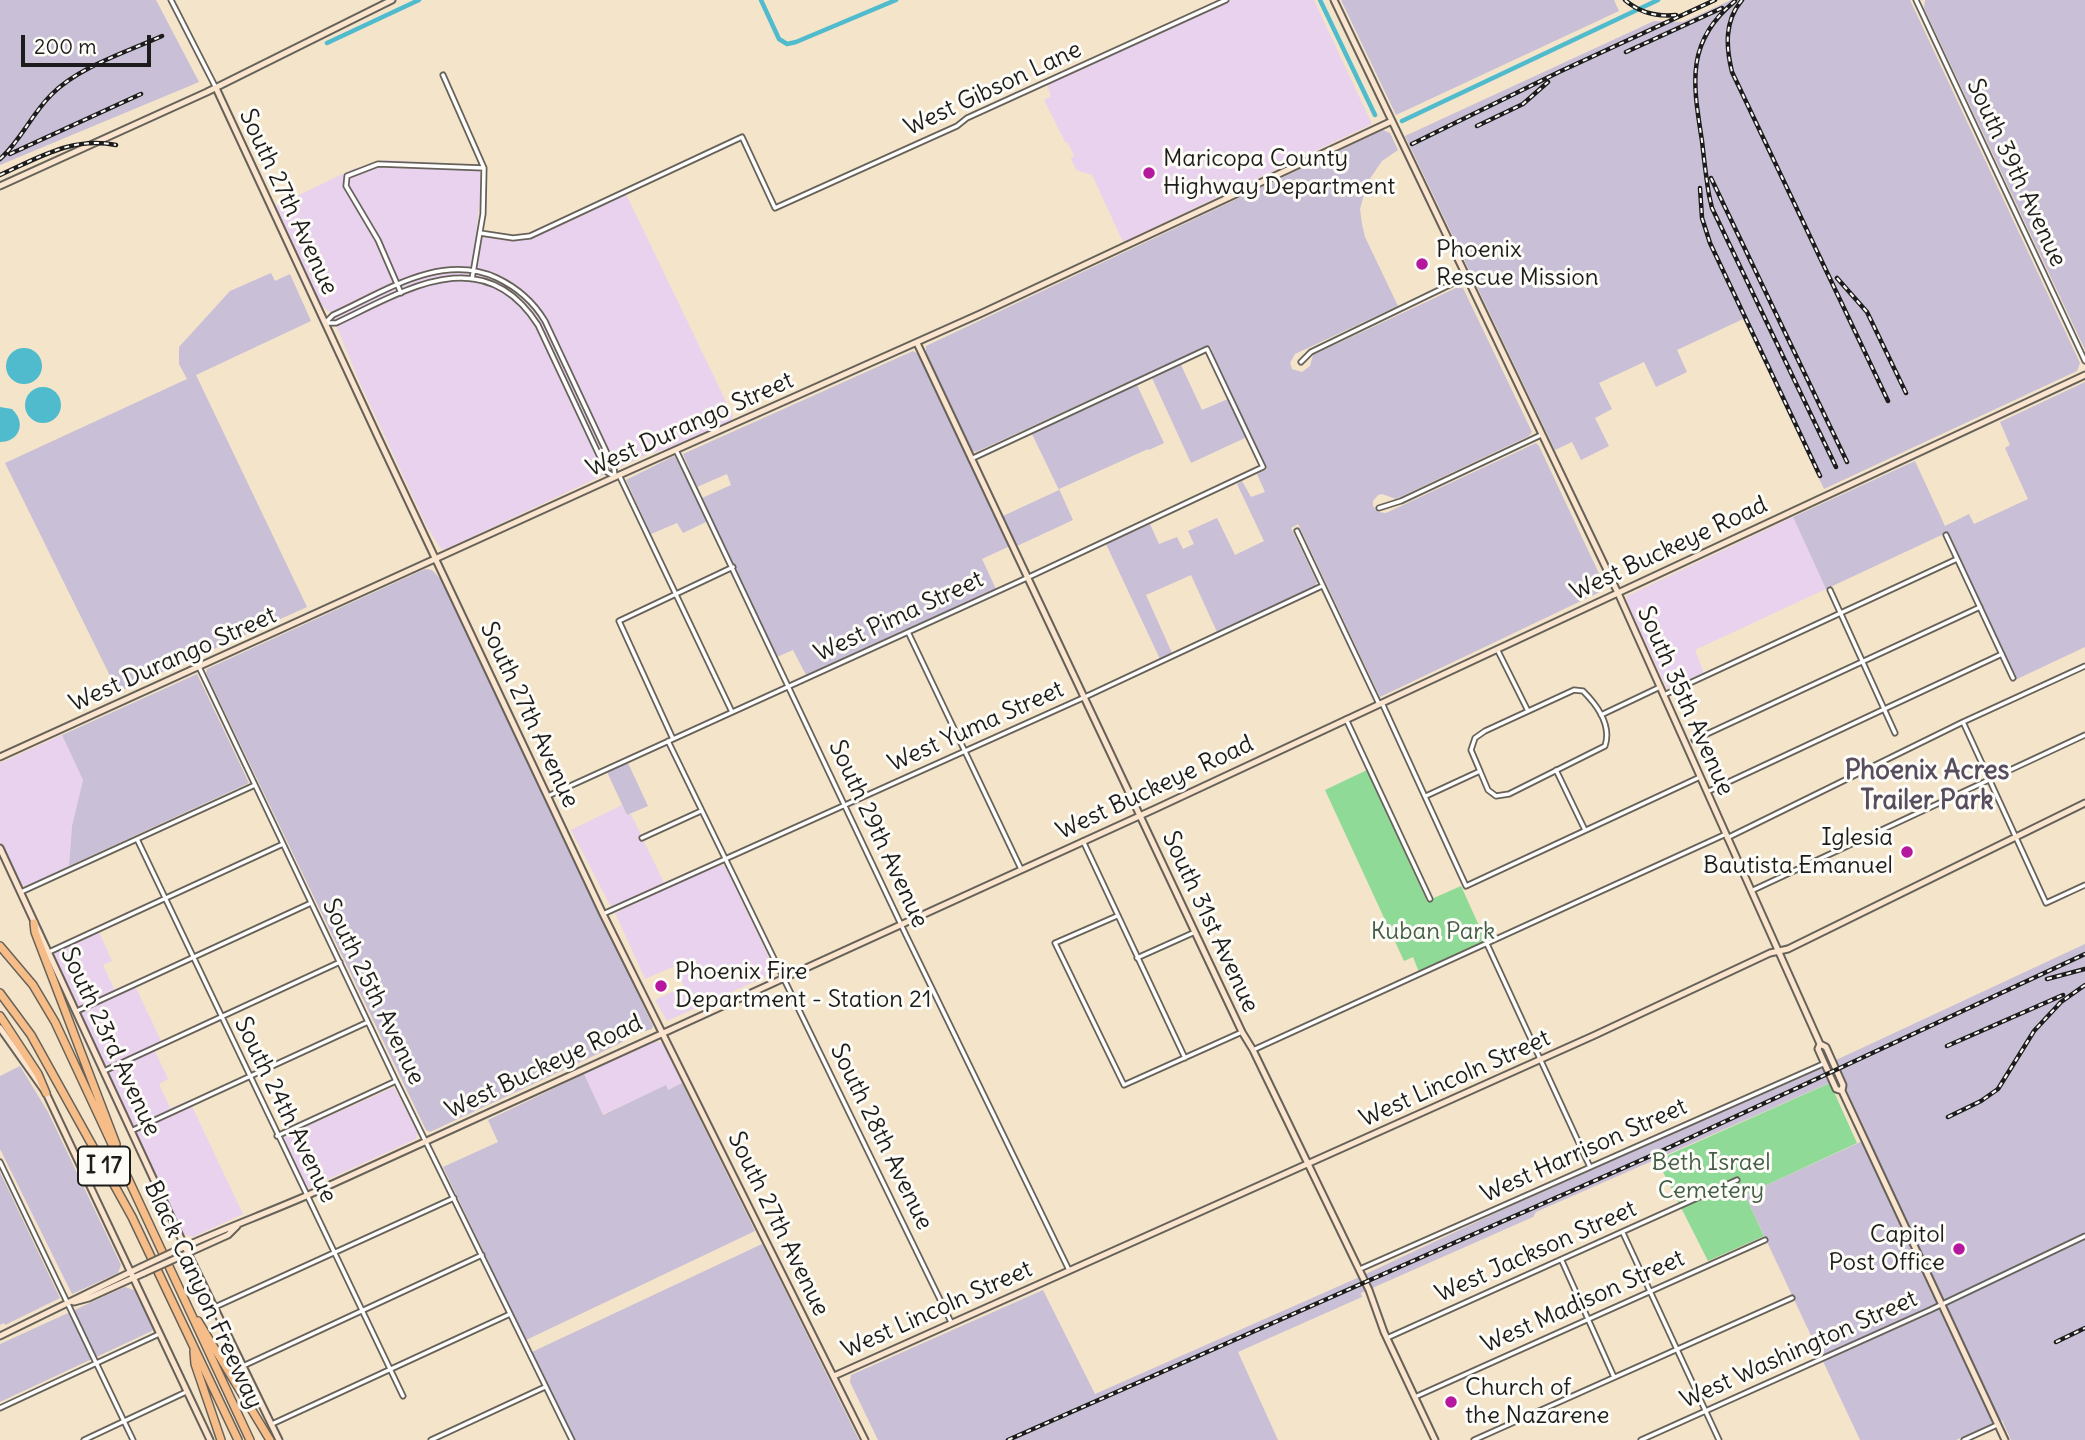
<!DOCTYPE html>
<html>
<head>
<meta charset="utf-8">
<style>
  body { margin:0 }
  #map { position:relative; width:2085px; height:1440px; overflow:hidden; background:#f3e4ca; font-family:Delius,sans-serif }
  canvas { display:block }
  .scale { position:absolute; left:21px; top:35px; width:130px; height:32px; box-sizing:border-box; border:4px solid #1c1c1c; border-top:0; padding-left:9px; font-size:21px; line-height:24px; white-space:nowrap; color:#1c1c1c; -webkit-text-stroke:5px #fdfcf7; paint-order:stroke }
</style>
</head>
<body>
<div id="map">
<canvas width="2085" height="1440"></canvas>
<div class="scale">200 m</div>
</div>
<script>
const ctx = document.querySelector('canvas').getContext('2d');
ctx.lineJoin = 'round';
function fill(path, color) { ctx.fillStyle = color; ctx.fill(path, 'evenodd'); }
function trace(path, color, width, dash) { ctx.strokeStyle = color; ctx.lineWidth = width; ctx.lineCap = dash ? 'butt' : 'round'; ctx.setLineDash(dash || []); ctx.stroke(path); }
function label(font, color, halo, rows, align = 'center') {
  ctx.font = font + ' Delius,sans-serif'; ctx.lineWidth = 6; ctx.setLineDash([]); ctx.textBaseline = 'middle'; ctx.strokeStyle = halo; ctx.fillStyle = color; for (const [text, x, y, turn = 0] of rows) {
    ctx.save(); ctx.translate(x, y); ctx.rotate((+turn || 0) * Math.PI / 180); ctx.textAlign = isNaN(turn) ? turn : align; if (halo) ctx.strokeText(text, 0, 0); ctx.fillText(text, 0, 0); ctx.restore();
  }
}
const built = new Path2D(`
  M1231,0H1314L1372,124L1123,242L1092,175L1076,170L1071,158L1074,156L1068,143L1065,142L1044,100L1051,96L1047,85Z
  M386,160L480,165L481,191L476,235L515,241L531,239L626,194L733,416L731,421L669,448L644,456L446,549H441L426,525L359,381L331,313L322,306L276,206L353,169Z
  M1793,517L1826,589L1695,650L1704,673L1667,689L1627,602V596Z
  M62,735L83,780L72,826L69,866L28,886H23L19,883L0,843V763Z
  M622,805L627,815L631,814L664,883L611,907L571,830Z
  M720,864L725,866L776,972L667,1021L655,1000L684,986L675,966L645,979L615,913Z
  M99,932L112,961L103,965L117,995L136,988L164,1047L155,1051L168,1079L159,1084L170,1108L189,1100L243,1214L193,1237L183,1234L52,954Z
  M657,1041L663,1044L682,1083L668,1090L665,1086L602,1115L584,1074Z
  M394,1087L418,1133L416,1139L309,1188L306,1187L284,1140L285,1136Z`);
const industrial = new Path2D(`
  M0,0H156L199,82L0,165Z
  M1341,0H1614L1619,11L1396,115Z
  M1731,0H1910L2080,363L2077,371L1824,489L1743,319L1677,350L1687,372L1656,387L1644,362L1599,383L1612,409L1595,418L1609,446L1581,460L1572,442L1555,450L1405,136L1654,21L1683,22Z
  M1925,0H2085V350L1924,8Z
  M1383,130L1390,133L1398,150L1382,161L1367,183L1360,209L1362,224L1365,237L1398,306L1295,354L1290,363L1292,369L1302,372L1310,366L1313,355L1458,287L1463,288L1532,432L1529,436L1396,499L1382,494L1378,495L1373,501V506L1378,512L1386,513L1536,443L1539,446L1604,584V590L1380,697L1298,524L1291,528L1317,582L1315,586L1217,632L1191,575L1146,595L1172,653L1160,659L1106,544L1150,524L1159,544L1177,537L1183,549L1194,544L1188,531L1217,518L1235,555L1264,541L1237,484L1242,481L1251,497L1265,492L1257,474L1267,469L1214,359L1211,347L1207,346L976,452L972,451L926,352V346Z
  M271,273L275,281L290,274L311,321L196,375L307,607L118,692L5,463L187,379L179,364V347L230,291Z
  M913,351L918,354L1008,544L1012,545L982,559L996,589L806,675L793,650L777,657L702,498L731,485L727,474L697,487L683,454Z
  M1181,365L1202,410L1228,399L1247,437L1191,463L1152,378Z
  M2085,382V647L2015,680L1948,532L1826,589L1793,517L1915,461L1945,526L1969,514L1974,524L2028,499L2005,448L2010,445L2000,422Z
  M1137,385L1164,443L1149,450L1148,449L1059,489L1073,520L1017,546L1003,516L1059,490L1032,434Z
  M674,456L678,458L708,521L683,533L677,523L651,534L626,480Z
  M425,569L432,570L443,582L653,1026L652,1029L635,1034L617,1045L430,1132L426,1130L206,673L207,669Z
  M197,674L249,783L69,866L72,826L83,780L62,735Z
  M628,763L648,806L627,815L607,772Z
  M2085,944V1440H2011L2002,1420L1956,1440H1860L1745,1195L1869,1138L1841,1078L1536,1212L1533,1217L1361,1293L1362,1297L1238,1352L1278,1440H878L850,1382L851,1375L1043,1290L1095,1394L1355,1279L1500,1211L1834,1061Z
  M20,1066L48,1112L121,1265L118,1273L72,1294L0,1149V1076Z
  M584,1074L603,1115L666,1085L668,1090L682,1083L755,1231L526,1340L443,1167L498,1142L488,1120Z
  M0,1172L60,1298L5,1325L4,1323L0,1325Z
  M762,1244L859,1440H575L532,1352Z
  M125,1287L134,1290L154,1330L0,1402V1344Z`);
const green = new Path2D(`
  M1367,770L1427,901L1461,886L1486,941L1419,972L1413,957L1404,961L1325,790Z
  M1830,1083L1857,1143L1745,1195L1764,1236L1708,1261L1657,1160Z`);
const water = new Path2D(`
  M6 366a18 18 0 1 1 36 0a18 18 0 1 1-36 0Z
  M25 405a18 18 0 1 1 36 0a18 18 0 1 1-36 0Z
  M0,407L12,409C27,423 19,442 0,442Z`);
const stream = new Path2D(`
  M1461,926L1463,927
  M1464,928L1466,934`);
const canal = new Path2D(`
  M761,0L779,39L787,44L796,42L896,0
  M1320,0L1375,115
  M327,43L419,0
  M1402,121L1658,0`);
const street = new Path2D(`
  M171,0L216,88
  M1916,0L2085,361
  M443,75L484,168L483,214L472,279
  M480,233L513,238L530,236L742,137L775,208L957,126L967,118L1226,0
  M401,293L378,240L346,186L347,176L378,164L484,168
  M325,323L333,315C384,292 441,252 497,278C518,288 533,301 545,321L614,468L615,477
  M325,323H336C404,291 483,239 538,325L607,472L615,477
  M1301,362L1311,352L1466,277
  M676,450L906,935L1069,1270
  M619,475L732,712
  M1379,508L1401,501L1541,435
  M1297,531L1379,704
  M1946,535L2013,678
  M1830,590L1895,733
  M908,632L1021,869
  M1497,649L1528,711
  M199,667L396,1081L572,1440
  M1664,695L1957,559
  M1382,703L1466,886L1700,777
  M1601,715L1660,687
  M1346,719L1430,899
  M1963,722L2046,903L2085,885
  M673,739L619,621L733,567
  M1694,740L1980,607
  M668,741L951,1322
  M1556,770L1585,830
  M1707,792L2002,654
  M548,796L1029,577L1263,467L1207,349L971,459
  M1426,796L1480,771L1471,750L1475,738L1485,731L1574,690L1583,691C1598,706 1612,725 1605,746L1509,794L1496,796L1488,790L1480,771
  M642,838L701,811
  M1727,838L1963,722L2085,666
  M137,839L403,1396
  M1083,841L1185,1058
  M1751,891L2085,735
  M21,892L255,785
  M603,914L1085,697L1322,586
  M1117,916L1055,943L1124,1085L1242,1032
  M1487,944L1590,1167
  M49,952L283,844
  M1137,958L1195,932
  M77,1011L311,903
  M1253,1050L1726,834
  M104,1071L340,962
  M131,1131L368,1022
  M277,1136L396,1081
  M0,1162L133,1440
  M1623,1233L1719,1440
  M1562,1261L1614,1377
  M1360,1269L1823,1064
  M215,1307L454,1198
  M1387,1338L1737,1180
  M243,1366L482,1255
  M1415,1397L1765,1240
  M0,1408L159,1334
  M272,1424L510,1314
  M84,1440L186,1392
  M431,1440L545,1387
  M1474,1440L1792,1298
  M1641,1440L1930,1310L2085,1236
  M1964,1440L1997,1425`);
const secondary = new Path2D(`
  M1334,0L1618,593L1816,1035L1820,1044L1826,1047L1843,1085L1842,1091L2005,1440
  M216,88L378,437L603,914L865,1440
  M0,186L207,92L392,0
  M917,343L1242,1032L1253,1050L1369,1290L1384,1332L1435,1440
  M0,757L615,477L982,313L1392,121
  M0,848L185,1247L279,1440
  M0,1028L46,1093L210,1440
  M1820,1044L1818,1049L1836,1089L1842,1091
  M175,1251C218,1231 262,1215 306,1196L1157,808L2085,375
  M177,1258L228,1235L237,1226
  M74,1302L89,1298L144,1273
  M0,1336L141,1267
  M834,1376L1595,1035L1770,953L1788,949L2085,803`);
const highway = new Path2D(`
  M34,923L35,932L116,1144
  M0,946L33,985L55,1022L250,1440
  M0,993L31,1035L132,1217L238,1440
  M0,1016L38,1074L46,1093
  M198,1321L270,1440
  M194,1351L195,1364L221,1440`);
const rail = new Path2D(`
  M1625,0C1640,13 1656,17 1676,15
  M1742,0C1724,21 1726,47 1732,72L1888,401
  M1735,1C1685,42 1693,83 1702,141C1704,159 1706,177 1709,195L1712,208L1836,467
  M1626,52L1722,8
  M1477,126L1523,104L1548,82
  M1412,144L1561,71L1715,0
  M10,154L141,94
  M0,159C21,140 31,115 51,95C78,67 127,52 162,36
  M0,175C38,158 73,136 116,145
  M1711,178L1847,462
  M1700,188L1702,218L1710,243L1820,476
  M1837,278L1867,312L1906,393
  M2047,979L2085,969
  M1947,1046L2063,995
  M1948,1117L1981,1101L1998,1089L2034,1031L2061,1002L2085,985
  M2056,1342L2085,1328
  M1008,1440L1655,1154L2085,954`);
const secondaryBridge = new Path2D(`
  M141,1267L175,1251
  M144,1273L177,1258`);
const markers = [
  [1149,173,7,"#b5179e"],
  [1422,264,7,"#b5179e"],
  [1907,852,7,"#b5179e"],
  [661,986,7,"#b5179e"],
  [1959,1249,7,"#b5179e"],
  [1451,1402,7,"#b5179e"]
];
const shields = [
  [104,1166,52]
];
const shieldNames = [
  ["I 17",104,1166]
];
const streetNames = [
  ["West Gibson Lane",993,89,-25],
  ["South 39th Avenue",2016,173,65],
  ["South 27th Avenue",288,202,65],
  ["West Durango Street",690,425,-24],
  ["West Buckeye Road",1669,549,-25],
  ["West Pima Street",899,617,-25],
  ["West Durango Street",173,660,-24],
  ["South 35th Avenue",1685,701,66],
  ["South 27th Avenue",529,715,65],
  ["West Yuma Street",976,727,-24],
  ["West Buckeye Road",1155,788,-25],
  ["South 29th Avenue",878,834,65],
  ["South 31st Avenue",1210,922,65],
  ["South 25th Avenue",373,992,64],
  ["South 23rd Avenue",110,1042,65],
  ["West Buckeye Road",544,1067,-25],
  ["West Lincoln Street",1455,1079,-24],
  ["South 24th Avenue",285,1110,64],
  ["South 28th Avenue",881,1137,64],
  ["West Harrison Street",1584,1151,-24],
  ["South 27th Avenue",778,1224,64],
  ["West Jackson Street",1536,1252,-24],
  ["Black Canyon Freeway",203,1295,65],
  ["West Madison Street",1583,1302,-24],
  ["West Lincoln Street",937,1310,-24],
  ["West Washington Street",1799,1350,-24]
];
const poiNames = [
  ["Maricopa County",1163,159],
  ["Highway Department",1163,187],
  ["Phoenix",1436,250],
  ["Rescue Mission",1436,278],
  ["Iglesia",1893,838,"right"],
  ["Bautista Emanuel",1893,866,"right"],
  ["Phoenix Fire",675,972],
  ["Department - Station 21",675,1000],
  ["Capitol",1945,1235,"right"],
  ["Post Office",1945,1263,"right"],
  ["Church of",1465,1388],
  ["the Nazarene",1465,1416]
];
const parkNames = [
  ["Kuban Park",1433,932],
  ["Beth Israel",1711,1163],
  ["Cemetery",1711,1191]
];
const neighbourhoodNames = [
  ["Phoenix Acres",1927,772],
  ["Trailer Park",1927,802]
];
fill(built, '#e9d2ed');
fill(industrial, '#c9bfd7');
fill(green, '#8fda96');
fill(water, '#51bbce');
trace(stream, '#51bbce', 2);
trace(canal, '#51bbce', 4.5);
trace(street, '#676259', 7);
trace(secondary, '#676259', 9);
trace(highway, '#676259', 10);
trace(street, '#fff', 3.5);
trace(secondary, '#fce5cf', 5);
trace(highway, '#f7bd88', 7);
trace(rail, '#1c1c1c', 4.5);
trace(rail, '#fdfcf7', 2, [5]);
trace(secondaryBridge, '#676259', 9, []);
trace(secondaryBridge, '#fce5cf', 5);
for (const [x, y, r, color] of markers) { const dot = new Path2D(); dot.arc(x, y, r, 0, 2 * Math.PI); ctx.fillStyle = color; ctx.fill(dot); trace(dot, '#fdfcf7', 2.5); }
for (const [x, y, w] of shields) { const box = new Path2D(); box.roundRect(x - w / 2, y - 19.5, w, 39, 5); ctx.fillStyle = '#fdfcf7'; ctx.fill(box); trace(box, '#1c1c1c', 2); }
label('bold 23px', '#1c1c1c', null, shieldNames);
label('24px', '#1c1c1c', '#fdfcf7', streetNames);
label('24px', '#1c1c1c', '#fdfcf7', poiNames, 'left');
label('24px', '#445e47', '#fdfcf7', parkNames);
label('bold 26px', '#584d5f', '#fdfcf7', neighbourhoodNames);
</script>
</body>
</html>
